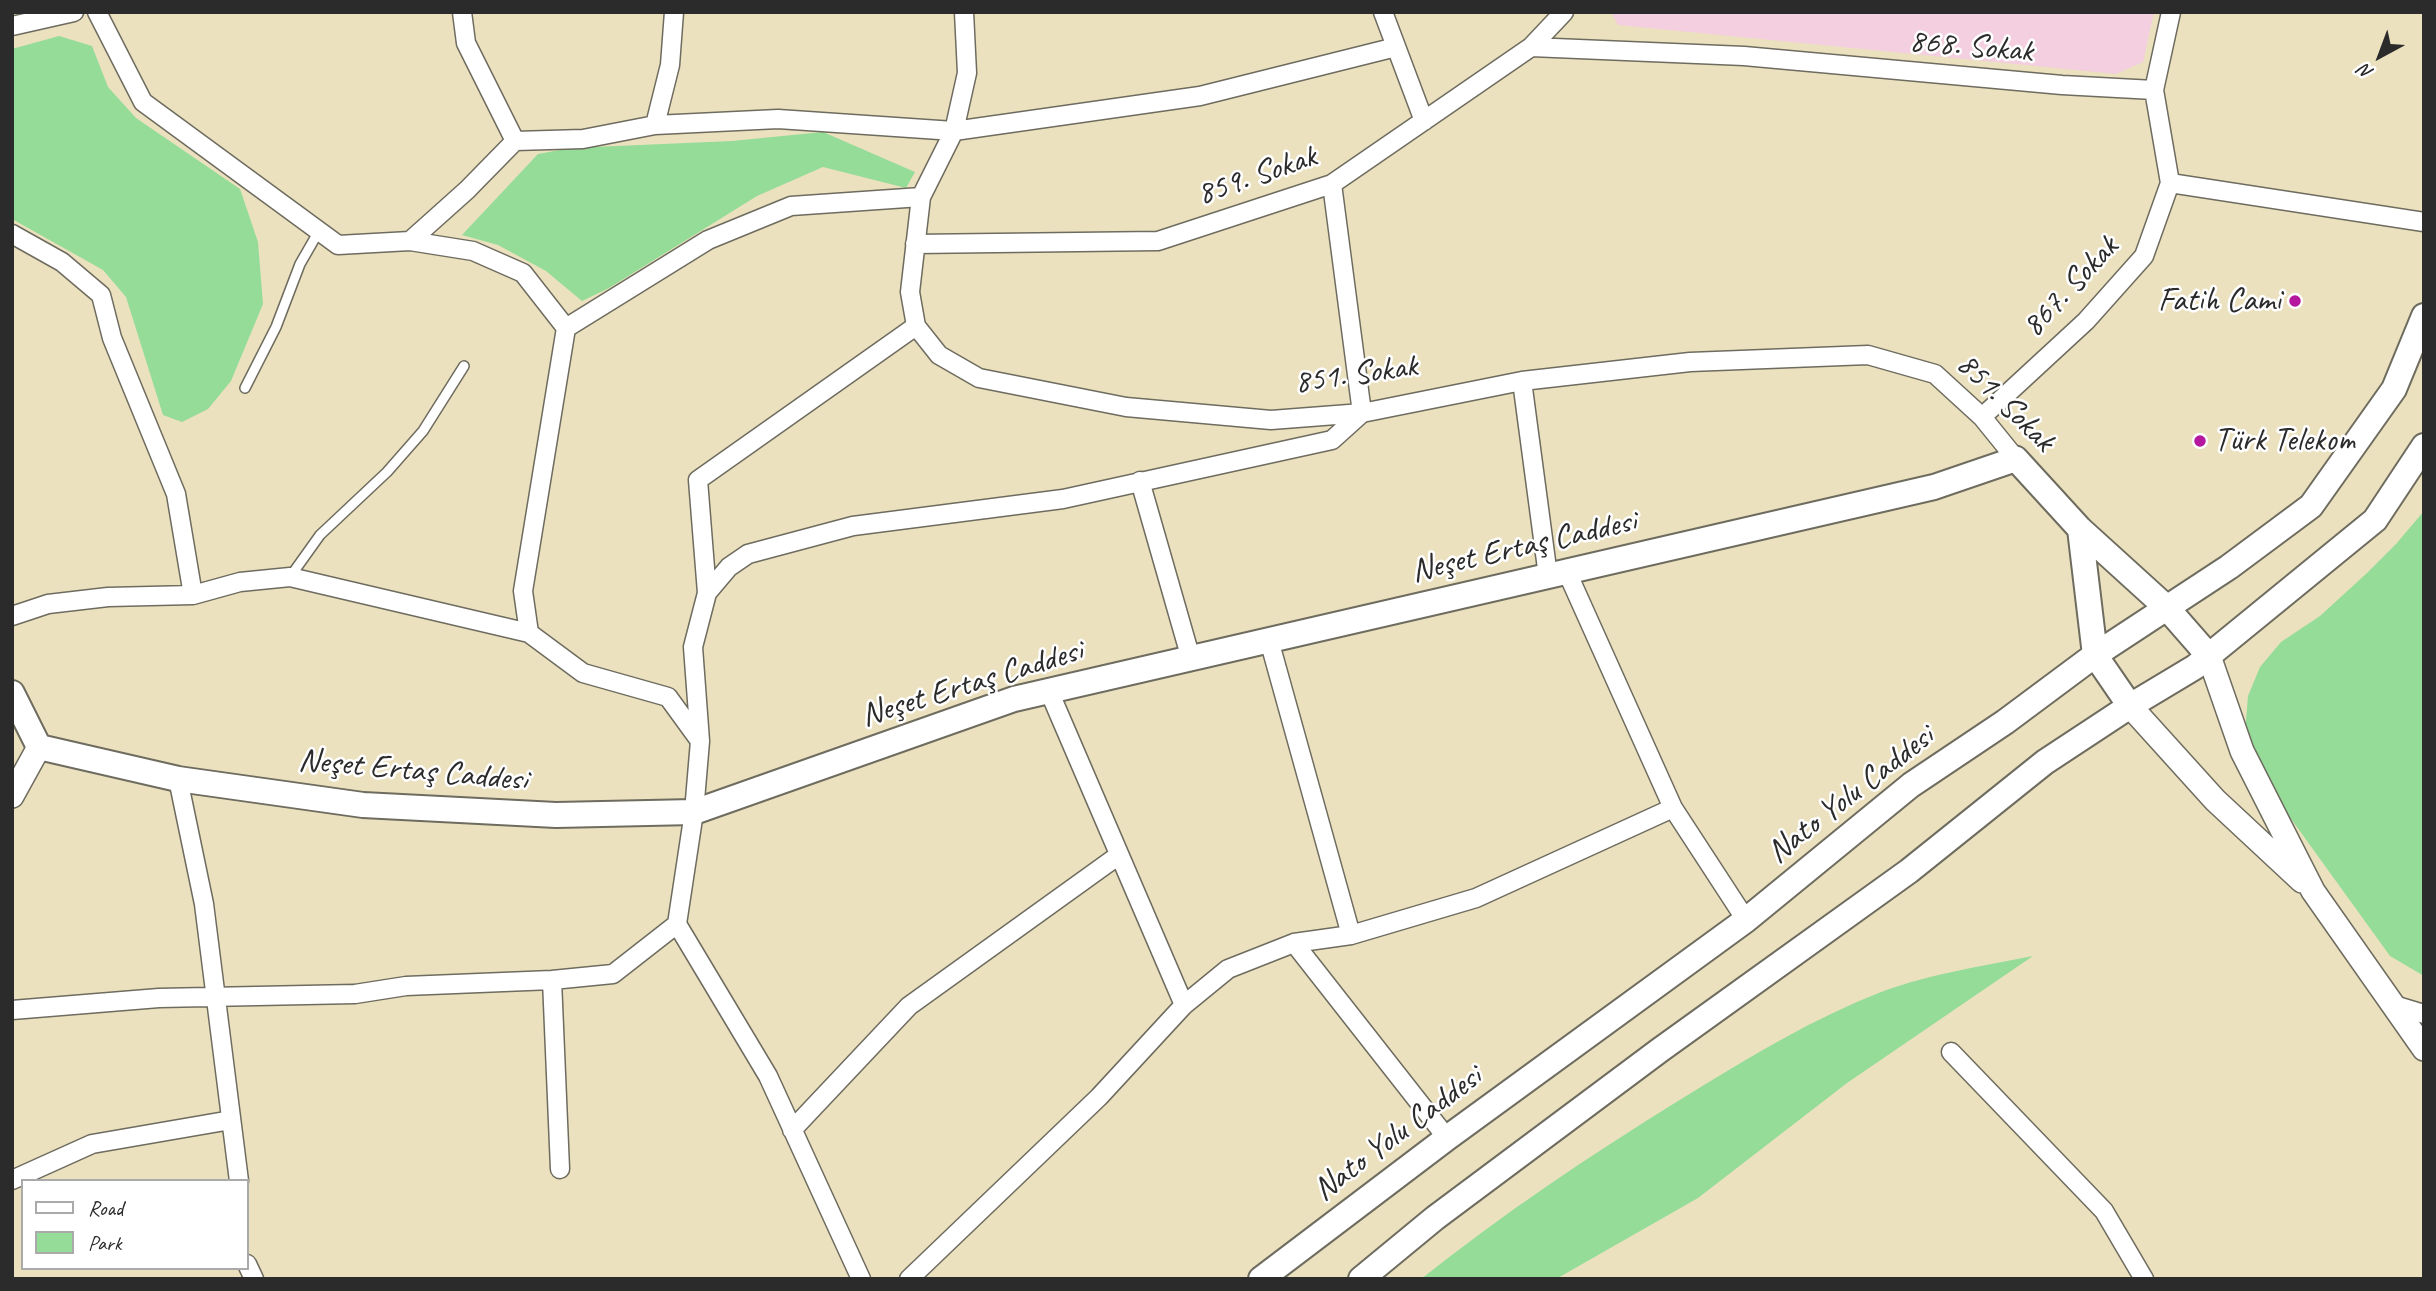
<!DOCTYPE html>
<html>
<head>
<meta charset="utf-8">
<style>
  body { margin:0 }
  #map { position:relative; width:2436px; height:1291px; overflow:hidden; background:#ebe1bf; font-family:Caveat,sans-serif }
  canvas { display:block }
  .frame { position:absolute; inset:0; border:14px solid #2b2b2b; pointer-events:none }
  .legend { position:absolute; left:21px; top:1179px; width:228px; height:91px; box-sizing:border-box; background:#fff; border:2px solid #aaa; margin:0; padding:9px 12px; list-style:none; font-size:21px; color:#2b2b2b }
  .legend li { display:flex; align-items:center; gap:14px; height:35px }
  .legend b { width:35px; border:2px solid #aaa }
  .north { position:absolute; left:2345px; top:21px; width:70px; height:70px; -webkit-text-stroke:5px #fff; paint-order:stroke; rotate:221deg; font-size:19px; font-weight:700; line-height:28px; text-align:center; color:#2b2b2b }
  .north::after { content:''; display:block; margin:auto; width:24px; height:32px; background:#2b2b2b; clip-path:polygon(50% 0,100% 100%,50% 72%,0 100%) }
</style>
</head>
<body>
<div id="map">
<canvas width="2436" height="1291"></canvas>
<div class="frame"></div>
<ul class="legend">
<li><b style="height:9px;background:#fff"></b>Road</li>
<li><b style="height:19px;background:#94dc97"></b>Park</li>
</ul>
<div class="north">N</div>
</div>
<script>
const ctx = document.querySelector('canvas').getContext('2d');
ctx.lineJoin = 'round';
function fill(path, color) { ctx.fillStyle = color; ctx.fill(path, 'evenodd'); }
function trace(path, color, width, dash) { ctx.strokeStyle = color; ctx.lineWidth = width; ctx.lineCap = dash ? 'butt' : 'round'; ctx.setLineDash(dash || []); ctx.stroke(path); }
function label(font, color, halo, rows, align = 'center') {
  ctx.font = font + ' Caveat,sans-serif'; ctx.lineWidth = 5; ctx.setLineDash([]); ctx.textBaseline = 'middle'; ctx.strokeStyle = halo; ctx.fillStyle = color; for (const [text, x, y, turn = 0] of rows) {
    ctx.save(); ctx.translate(x, y); ctx.rotate((+turn || 0) * Math.PI / 180); ctx.textAlign = isNaN(turn) ? turn : align; if (halo) ctx.strokeText(text, 0, 0); ctx.fillText(text, 0, 0); ctx.restore();
  }
}
const built = new Path2D(`
  M1611,12H2154L2143,62L2116,74L1618,25Z`);
const green = new Path2D(`
  M59,36L92,46L108,87L136,118L240,189L258,242L263,304L231,381L208,409L182,422L163,415L126,297L103,270L12,219V49Z
  M823,132L915,172L906,188L823,167L757,196L609,288L582,301L546,271L498,245L462,235L538,154L571,148L732,141Z
  M2424,511V976L2390,956L2263,780L2245,733L2248,696L2260,667L2281,642L2320,616L2367,573L2396,544Z
  M2033,956L1847,1083L1698,1198L1556,1279H1421C1503,1214 1589,1156 1678,1101C1740,1063 1801,1025 1869,997C1921,975 1978,967 2033,956Z`);
const service = new Path2D(`
  M245,388L276,327L300,264L319,231
  M290,577L320,535L387,472L423,431L464,366`);
const minor = new Path2D(`
  M97,12L143,102L338,245L410,241L473,251L523,273L566,328
  M462,12L466,43L515,141
  M964,12L967,73L954,131L921,197L910,292L916,326L939,355L979,378L1126,407L1271,420L1362,413L1522,381L1690,362L1868,355L1935,374L1982,417L2016,459
  M1383,12L1424,121
  M12,26L74,12
  M1531,47L1744,56L2062,85L2154,90
  M655,125L670,65L674,12
  M2170,183L2424,222
  M12,234L62,262L101,295L112,338L176,494L193,595
  M410,241L467,190L515,141L583,139L655,125L778,119L954,131L1200,96L1396,47
  M915,244L1158,241L1332,184L1531,47L1564,12
  M1522,381L1548,576
  M1982,417L2086,321L2144,256L2170,183L2154,90L2171,12
  M1140,481L1191,659
  M707,593L698,480L916,326
  M12,616L48,604L108,597L193,595L240,582L290,577L529,633L583,673L668,697L700,741
  M529,633L523,591L566,328L708,240L791,206L921,197
  M1269,640L1351,935
  M1049,691L1184,1005
  M178,779L204,904L239,1181
  M1673,808L1746,920
  M1294,943L1447,1138
  M552,980L560,1169
  M2391,1004L2424,1014
  M12,1010L159,998L355,994L406,986L552,980L613,974L677,924
  M1951,1052L2104,1211L2144,1279
  M792,1130L909,1006L1119,855
  M12,1180L92,1144L231,1120
  M247,1264L254,1279
  M861,1279L768,1076L677,924L694,812L700,741L693,647L707,593L729,567L748,554L853,526L1063,499L1332,440L1362,413L1332,184
  M909,1279L1099,1097L1184,1005L1228,969L1294,943L1351,935L1476,898L1673,808L1567,572`);
const tertiary = new Path2D(`
  M2209,656L2242,751L2313,891L2424,1049
  M2130,706L2215,800L2302,881
  M12,796L39,747`);
const secondary = new Path2D(`
  M2080,529L2095,655L2130,706
  M12,693L39,747L178,779L363,805L556,815L694,812L1014,699L1934,487L2016,459L2080,529L2167,608L2209,656
  M1261,1279L1447,1138L1746,920L1911,785L2005,722L2095,655L2229,567L2311,506L2394,389L2424,316
  M1361,1279L1435,1218L1660,1050L1909,871L2045,762L2130,706L2195,667L2375,520L2424,446`);
const markers = [
  [2295,301,7,"#b5179e"],
  [2200,441,7,"#b5179e"]
];
const streetNames = [
  ["868. Sokak",1971,47,5],
  ["859. Sokak",1257,176,-19],
  ["867. Sokak",2071,287,-47],
  ["851. Sokak",1356,375,-8],
  ["851. Sokak",2005,403,45],
  ["Neşet Ertaş Caddesi",1524,547,-13],
  ["Neşet Ertaş Caddesi",972,684,-17],
  ["Neşet Ertaş Caddesi",413,771,5],
  ["Nato Yolu Caddesi",1851,795,-38],
  ["Nato Yolu Caddesi",1398,1134,-37]
];
const poiNames = [
  ["Fatih Cami",2281,301],
  ["Türk Telekom",2214,441,"left"]
];
fill(built, '#f3cfdf');
fill(green, '#94dc97');
trace(service, '#6e6b5f', 12);
trace(minor, '#6e6b5f', 21);
trace(tertiary, '#6e6b5f', 26);
trace(secondary, '#6e6b5f', 28);
trace(service, '#fff', 9);
trace(minor, '#fff', 18);
trace(tertiary, '#fff', 23);
trace(secondary, '#fff', 24);
for (const [x, y, r, color] of markers) { const dot = new Path2D(); dot.arc(x, y, r, 0, 2 * Math.PI); ctx.fillStyle = color; ctx.fill(dot); trace(dot, '#fff', 2.5); }
label('33px', '#2b2b2b', '#fff', streetNames);
label('33px', '#2b2b2b', '#fff', poiNames, 'right');
</script>
</body>
</html>
